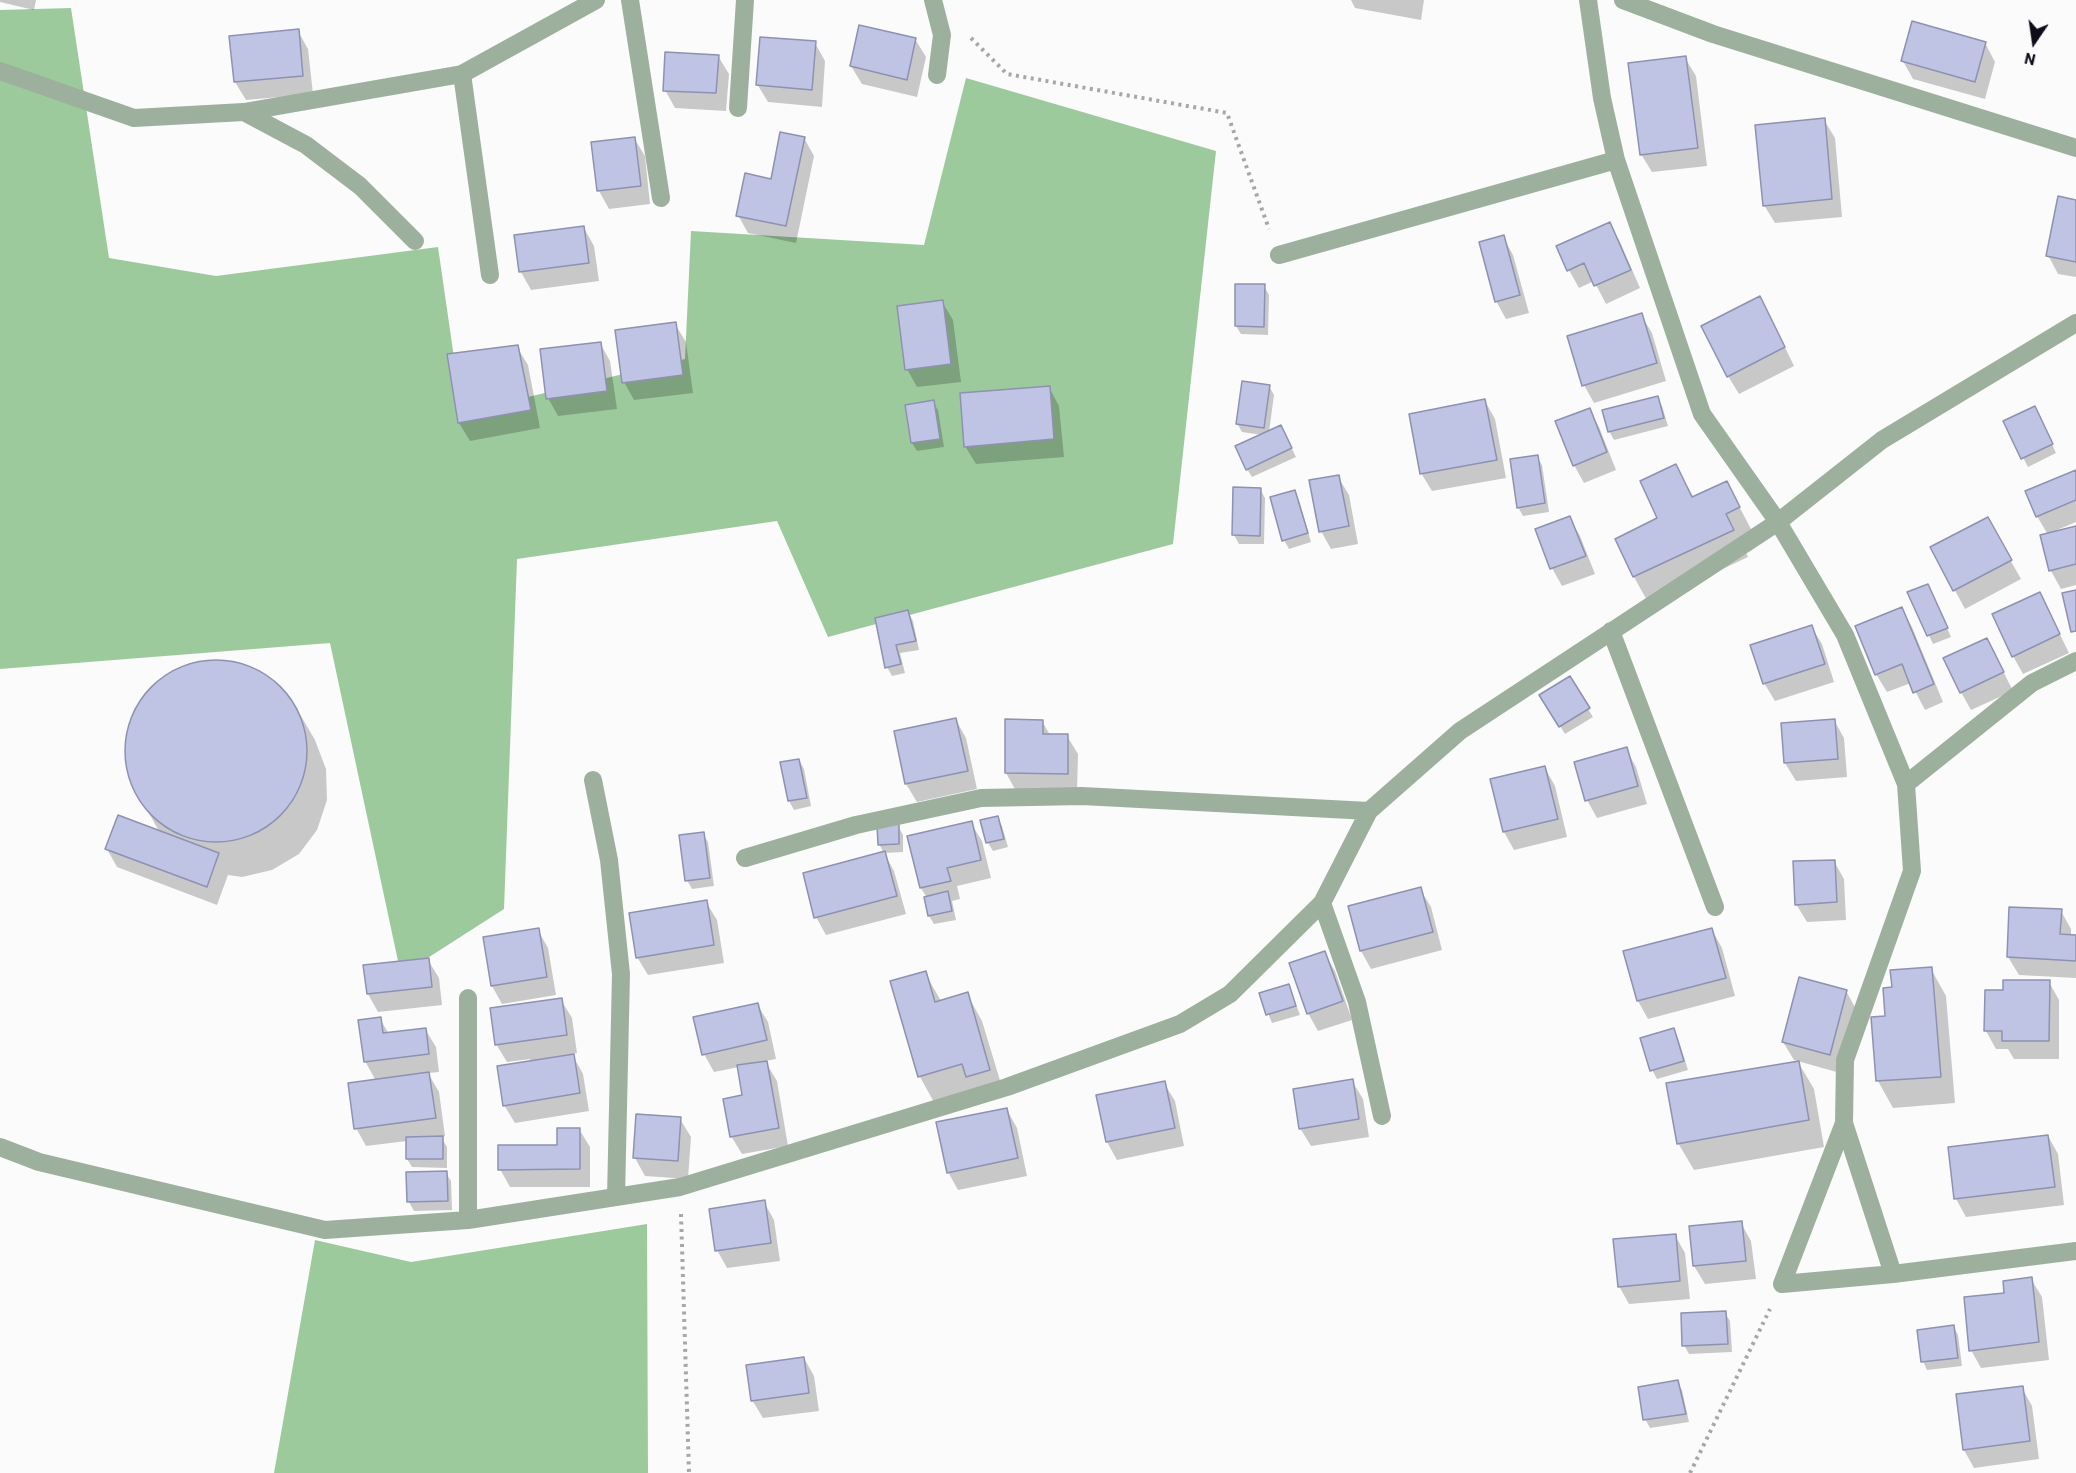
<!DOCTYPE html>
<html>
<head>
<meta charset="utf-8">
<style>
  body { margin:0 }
  #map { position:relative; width:2076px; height:1473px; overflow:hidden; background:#fbfbfb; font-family:Barlow,sans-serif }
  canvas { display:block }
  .north { position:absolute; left:2004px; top:12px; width:60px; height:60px; -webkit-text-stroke:4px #fbfbfb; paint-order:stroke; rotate:193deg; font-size:16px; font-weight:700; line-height:24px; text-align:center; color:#0c0d18 }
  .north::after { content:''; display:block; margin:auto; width:21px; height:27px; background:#0c0d18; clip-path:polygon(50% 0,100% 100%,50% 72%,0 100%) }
</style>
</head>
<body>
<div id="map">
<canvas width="2076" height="1473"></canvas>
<div class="north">N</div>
</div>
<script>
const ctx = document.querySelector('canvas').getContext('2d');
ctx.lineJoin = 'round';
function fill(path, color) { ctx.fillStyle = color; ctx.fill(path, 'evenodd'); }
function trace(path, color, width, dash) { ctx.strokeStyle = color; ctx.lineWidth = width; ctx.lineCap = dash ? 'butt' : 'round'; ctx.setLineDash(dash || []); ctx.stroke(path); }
const forest = new Path2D(`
  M71,8L109,258L216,276L438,247L462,413L685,359L691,231L924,245L966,78L1216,151L1173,544L828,637L777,521L517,559L504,909L401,975L330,643L0,669V10Z
  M647,1224L648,1473H274L315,1240L411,1262Z`);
const shadow = new Path2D(`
  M0,0H36L34,10L0,2Z
  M1351,0H1424L1421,20L1355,8Z
  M298,31L308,49L313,94L246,100L235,82L231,37Z
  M915,39L926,57L917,97L862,84L851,66Z
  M815,43L825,61L822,107L768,102L757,84Z
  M1985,43L1995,62L1985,99L1913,79L1903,61Z
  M718,56L729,74L726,111L675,108L665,90Z
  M1685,58L1696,76L1707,166L1652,172L1641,154Z
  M1824,120L1835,138L1842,217L1775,223L1764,205Z
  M634,138L645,156L650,204L609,209L599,191Z
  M804,138L814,156L796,243L748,233L738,215L772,181Z
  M2076,202V277L2058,274L2048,255Z
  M1610,224L1620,242L1640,288L1606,304L1594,281L1579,288L1569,270Z
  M584,228L594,246L599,281L531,290L521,272L516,236Z
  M1503,237L1513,255L1529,313L1506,319L1496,301Z
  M1264,286L1269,295L1268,335L1241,334L1236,326Z
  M942,302L953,320L961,382L917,387L907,369Z
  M1641,315L1652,333L1666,381L1594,403L1584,385Z
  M1770,316L1794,366L1739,394L1728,376Z
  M675,324L686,342L693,393L634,400L624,382Z
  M600,343L610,361L617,409L558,416L548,398Z
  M517,347L528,365L540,428L470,441L459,423Z
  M1269,386L1274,395L1269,432L1285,435L1296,457L1252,477L1247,469L1262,435L1242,432L1237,423Z
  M1049,387L1059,406L1064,457L976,464L965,446Z
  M1657,398L1662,406L1668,426L1614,440L1609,431Z
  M1485,401L1495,419L1506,478L1432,491L1421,473Z
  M933,402L938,410L944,447L917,451L912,443L906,406Z
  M1589,409L1599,427L1616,470L1584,483L1574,465Z
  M2039,416L2056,453L2028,467L2005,422Z
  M1537,457L1542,465L1549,512L1523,516L1518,507Z
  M1676,466L1694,498L1727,483L1754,535L1741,541L1748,557L1649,604L1634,577L1617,539L1659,519Z
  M2076,471V522L2057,530V532L2076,527V585L2061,589L2051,571L2042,536L2048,535L2037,516Z
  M1338,477L1349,495L1358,544L1331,549L1321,531Z
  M1235,489H1260L1265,498L1264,544H1239L1234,535Z
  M1294,492L1299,500L1311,542L1289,549L1284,540Z
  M1570,518L1580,536L1595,574L1562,586L1552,568Z
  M1987,519L2021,579L1965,609L1932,548Z
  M1909,593L1932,594L1951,637L1933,644Z
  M2040,594L2069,653L2023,674L2013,656Z
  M1902,609L1912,627L1943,702L1925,710L1911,683L1887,692L1876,674Z
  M908,612L913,621L919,650L900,653L905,673L892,676L887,667Z
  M1811,626L1822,644L1834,682L1775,701L1764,683Z
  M1987,639L2013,691L1971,710L1961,692Z
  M218,661L246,666L273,681L294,704L315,740L326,769L327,800L317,830L299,854L272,870L242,877L228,875L217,905L117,867L107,849L160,833L130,779L126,751L130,723L144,698L164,677L190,665Z
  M1569,678L1593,717L1565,734L1541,695Z
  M956,720L966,738L977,789L917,802L906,784L895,732Z
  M1834,720L1844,738L1847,777L1796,781L1785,763Z
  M1042,721L1050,735L1067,736L1078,754L1077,792L1016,791L1006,773Z
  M1626,749L1636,767L1647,804L1597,818L1587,800Z
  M799,760L804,769L811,806L794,810L789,801L782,763Z
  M1545,768L1555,786L1567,837L1514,850L1504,832Z
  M997,818L1002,826L1008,847L993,851L988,843L982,821Z
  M971,823L982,841L991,878L957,886L960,899L952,901L956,920L934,924L929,916L925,898H927L921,888Z
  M898,826L903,835V852L884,853L879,844Z
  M703,834L708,842L714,886L692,889L687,880Z
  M884,853L894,871L906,914L826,935L816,917Z
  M1834,861L1844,879L1846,920L1807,922L1796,904Z
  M1420,889L1431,907L1442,950L1371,969L1361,951L1349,907Z
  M706,902L717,920L724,963L648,975L637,957Z
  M2061,911L2071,929V936H2076V978L2019,975L2008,957Z
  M538,930L548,948L556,995L502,1004L492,986Z
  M1712,930L1722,948L1735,996L1648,1019L1638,1001Z
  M1324,953L1335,971L1352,1020L1318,1031L1308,1013Z
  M428,960L439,978L442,1005L378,1012L368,994Z
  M1931,969L1946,996L1955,1103L1893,1108L1878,1081L1872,1018L1886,1017L1894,989Z
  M925,973L941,1001L967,994L982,1021L1005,1097L935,1104L920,1077L892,982Z
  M2049,982L2059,1000V1059H2014L2008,1049H1996L1986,1031L2004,991Z
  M1289,986L1300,1015L1272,1023L1260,994Z
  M1846,991L1856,1009L1840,1073L1794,1060L1783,1042Z
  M561,1000L572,1018L577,1053L572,1054L583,1074L589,1111L515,1123L504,1105L530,1062V1059L507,1062L496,1044Z
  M757,1004L768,1022L776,1059L765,1061L777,1081L788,1146L742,1154L731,1136L744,1097L739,1067L714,1072L704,1054Z
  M380,1019L389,1034L425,1029L436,1047L439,1072L428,1073L439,1092L445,1136L441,1137L447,1147V1168L412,1167L407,1159V1141L366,1146L356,1128L376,1081L365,1061Z
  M1673,1030L1678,1038L1688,1070L1657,1079L1652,1070Z
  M1798,1062L1814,1089L1824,1147L1694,1170L1678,1143Z
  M1352,1081L1363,1099L1369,1137L1311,1146L1300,1128Z
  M1164,1083L1175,1101L1184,1146L1117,1160L1107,1142Z
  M1007,1110L1017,1128L1027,1176L958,1190L948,1172Z
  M680,1119L691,1137L688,1179L645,1176L635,1158Z
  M579,1129L590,1147V1187H510L500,1169L558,1147Z
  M2048,1136L2058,1154L2064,1205L1966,1217L1956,1199L1950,1148Z
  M446,1173L451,1181L452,1210L414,1211L409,1202L408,1174Z
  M764,1202L774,1220L780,1261L727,1268L717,1250Z
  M1741,1223L1751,1241L1756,1279L1705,1284L1694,1266L1690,1228Z
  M1675,1235L1685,1253L1690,1299L1629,1304L1619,1286Z
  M2031,1279L2042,1297L2049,1360L1981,1368L1971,1350L2006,1294Z
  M1725,1313L1730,1321L1732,1352L1689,1354L1684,1345Z
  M1953,1326L1958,1335L1962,1366L1927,1370L1923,1361Z
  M804,1358L814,1376L819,1411L763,1418L752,1400Z
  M1677,1382L1682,1390L1689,1422L1650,1428L1645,1419Z
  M2022,1388L2032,1406L2039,1459L1974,1468L1964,1450Z`);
const building = new Path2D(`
  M1912,21L1986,42L1975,82L1901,61Z
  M859,25L916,38L907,80L850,66Z
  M299,29L303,76L234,82L229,36Z
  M760,37L816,41L812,90L756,85Z
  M665,52L719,55L716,93L663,91Z
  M1686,56L1698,148L1640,155L1628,63Z
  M1825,118L1832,199L1763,206L1755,125Z
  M780,132L805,137L786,226L736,216L745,173L771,179Z
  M635,137L641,186L597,191L591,142Z
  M2058,196L2076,200V262L2046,256Z
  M1610,222L1631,270L1594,286L1584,263L1567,271L1556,246Z
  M584,226L589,263L519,272L514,235Z
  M1504,235L1520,295L1495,302L1479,242Z
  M1235,284H1265L1264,327L1235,326Z
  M1760,296L1785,347L1727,377L1701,326Z
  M943,300L951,364L905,370L897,306Z
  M1642,313L1657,363L1582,386L1567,336Z
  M676,322L683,375L622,383L615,330Z
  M601,342L607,391L546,399L540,349Z
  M518,345L531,410L458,423L447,354Z
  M1242,381L1270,385L1264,428L1236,424Z
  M1050,386L1054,439L964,447L960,393Z
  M1658,396L1664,418L1608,432L1602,410Z
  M1485,399L1497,460L1420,474L1409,414Z
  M934,400L940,439L911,443L905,405Z
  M2035,406L2053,444L2021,459L2003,421Z
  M1590,408L1607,452L1573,466L1555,421Z
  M1281,425L1292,448L1246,470L1235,446Z
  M1538,455L1545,503L1517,508L1510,459Z
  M1676,464L1692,497L1727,481L1740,507L1726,514L1734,530L1633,577L1615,539L1657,518L1640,481Z
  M2076,470V500L2036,517L2025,491Z
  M1339,475L1349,526L1319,532L1309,480Z
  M1233,487L1261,488L1260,536L1232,535Z
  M1295,490L1308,533L1282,541L1270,497Z
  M1570,516L1586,556L1550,569L1535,529Z
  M1988,517L2012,560L1953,591L1930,547Z
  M2076,526V564L2049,571L2040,535Z
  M1928,584L1948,628L1927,636L1907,592Z
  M2076,590V631L2071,632L2062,593Z
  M2040,592L2060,634L2012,657L1992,614Z
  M1902,607L1934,684L1913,693L1902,664L1875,675L1855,626Z
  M908,610L916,641L896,645L901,664L885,668L875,618Z
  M1812,625L1825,664L1763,684L1750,645Z
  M1987,638L2004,672L1960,693L1943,658Z
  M125 751a91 91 0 1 1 182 0a91 91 0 1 1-182 0Z
  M1570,676L1590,708L1559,727L1539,695Z
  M956,718L968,771L905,784L894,731Z
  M1005,719L1043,720V734H1068V774L1005,773Z
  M1835,719L1838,759L1784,763L1781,723Z
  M1627,747L1638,786L1585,801L1574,762Z
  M799,759L807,798L788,801L780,762Z
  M1545,766L1558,819L1503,832L1490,779Z
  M118,815L219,853L207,887L105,849Z
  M998,816L1004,839L986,843L980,820Z
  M972,821L981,860L947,868L951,881L920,888L907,836Z
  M899,824V844L878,845L877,825Z
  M704,832L710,878L685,881L679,835Z
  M885,851L897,896L814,918L803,873Z
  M1835,860L1837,902L1795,905L1793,861Z
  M1421,887L1433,932L1360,951L1348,906Z
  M948,891L952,911L928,916L924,897Z
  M707,900L714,945L636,958L629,913Z
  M2009,907L2062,909L2060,934L2076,935V961L2007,957Z
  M539,928L547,977L491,986L483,937Z
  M1712,928L1726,978L1637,1001L1623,951Z
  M1325,951L1343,1001L1307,1014L1289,963Z
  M429,958L432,987L367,994L363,965Z
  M1932,967L1941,1077L1876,1081L1871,1017L1885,1016L1883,988L1892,987L1890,970Z
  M926,971L935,1002L968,992L990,1070L966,1077L962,1064L918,1077L890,981Z
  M1799,977L1847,990L1830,1055L1782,1042Z
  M2003,980H2050L2049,1041H2002V1031H1984L1985,990H2003Z
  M1289,984L1296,1006L1266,1015L1259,993Z
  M562,998L567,1035L495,1045L490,1008Z
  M758,1003L767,1040L702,1055L693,1017Z
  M381,1017L383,1033L426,1028L429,1054L364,1062L358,1020Z
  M1674,1028L1684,1061L1650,1071L1640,1038Z
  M574,1054L580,1093L503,1106L497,1066Z
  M767,1061L779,1128L730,1137L723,1099L742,1095L737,1065Z
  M1799,1061L1809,1120L1677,1144L1666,1083Z
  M429,1072L436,1118L354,1129L348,1083Z
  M1353,1079L1359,1119L1299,1129L1293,1089Z
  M1165,1081L1175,1128L1106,1142L1096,1095Z
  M1007,1108L1018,1158L947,1173L936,1122Z
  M636,1114L681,1117L678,1161L633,1158Z
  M557,1128H580V1169L498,1170V1145H557Z
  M2048,1135L2055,1187L1954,1199L1948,1147Z
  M443,1136V1159H406V1137Z
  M447,1171L448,1201L407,1202L406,1172Z
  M765,1200L771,1243L715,1251L709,1209Z
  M1742,1221L1746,1261L1693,1266L1689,1226Z
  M1676,1234L1680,1281L1618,1287L1613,1239Z
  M2032,1277L2039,1342L1969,1351L1964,1297L2004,1293L2003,1281Z
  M1726,1311L1728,1344L1682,1346L1681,1313Z
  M1954,1325L1958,1358L1921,1362L1917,1330Z
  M804,1357L809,1393L751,1401L746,1365Z
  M1678,1380L1686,1414L1643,1420L1638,1387Z
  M2023,1386L2030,1441L1963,1450L1956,1394Z`);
const path = new Path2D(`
  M971,38L1007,74L1227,113L1269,229
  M681,1214L689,1473
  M1690,1473L1770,1309`);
const service = new Path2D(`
  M630,0L661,198
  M933,0L942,35L937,75
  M462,74L490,275
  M738,108L745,0
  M244,112L306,145L360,186L415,241`);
const minor = new Path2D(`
  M1588,0L1602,98L1616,160L1702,414L1778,522L1845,635L1906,784L1912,871L1845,1060L1844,1123L1782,1284L1893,1274L2076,1251
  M0,71L134,118L244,112L462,74L596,0
  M1279,255L1616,160
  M1611,631L1715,907
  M593,780L609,860L621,974L616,1197
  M1906,784L2032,683L2076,661
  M745,858L856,825L981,798L1082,796L1369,811
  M1322,903L1357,1002L1382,1116
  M1844,1123L1893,1274
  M0,1147L39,1162L325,1230L468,1220L680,1187L1007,1087L1180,1024L1230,994L1322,903L1369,811L1460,731L1778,522L1882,440L2076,323
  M468,1220V998`);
const tertiary = new Path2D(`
  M1623,0L1713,34L2076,148`);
fill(forest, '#9dca9d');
fill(shadow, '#0003');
fill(building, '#bfc3e4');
trace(building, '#8e91b0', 1.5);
trace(path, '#a7a7ab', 4, [3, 4.5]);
trace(service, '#9db09d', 18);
trace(minor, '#9db09d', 18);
trace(tertiary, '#9db09d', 18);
</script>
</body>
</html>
